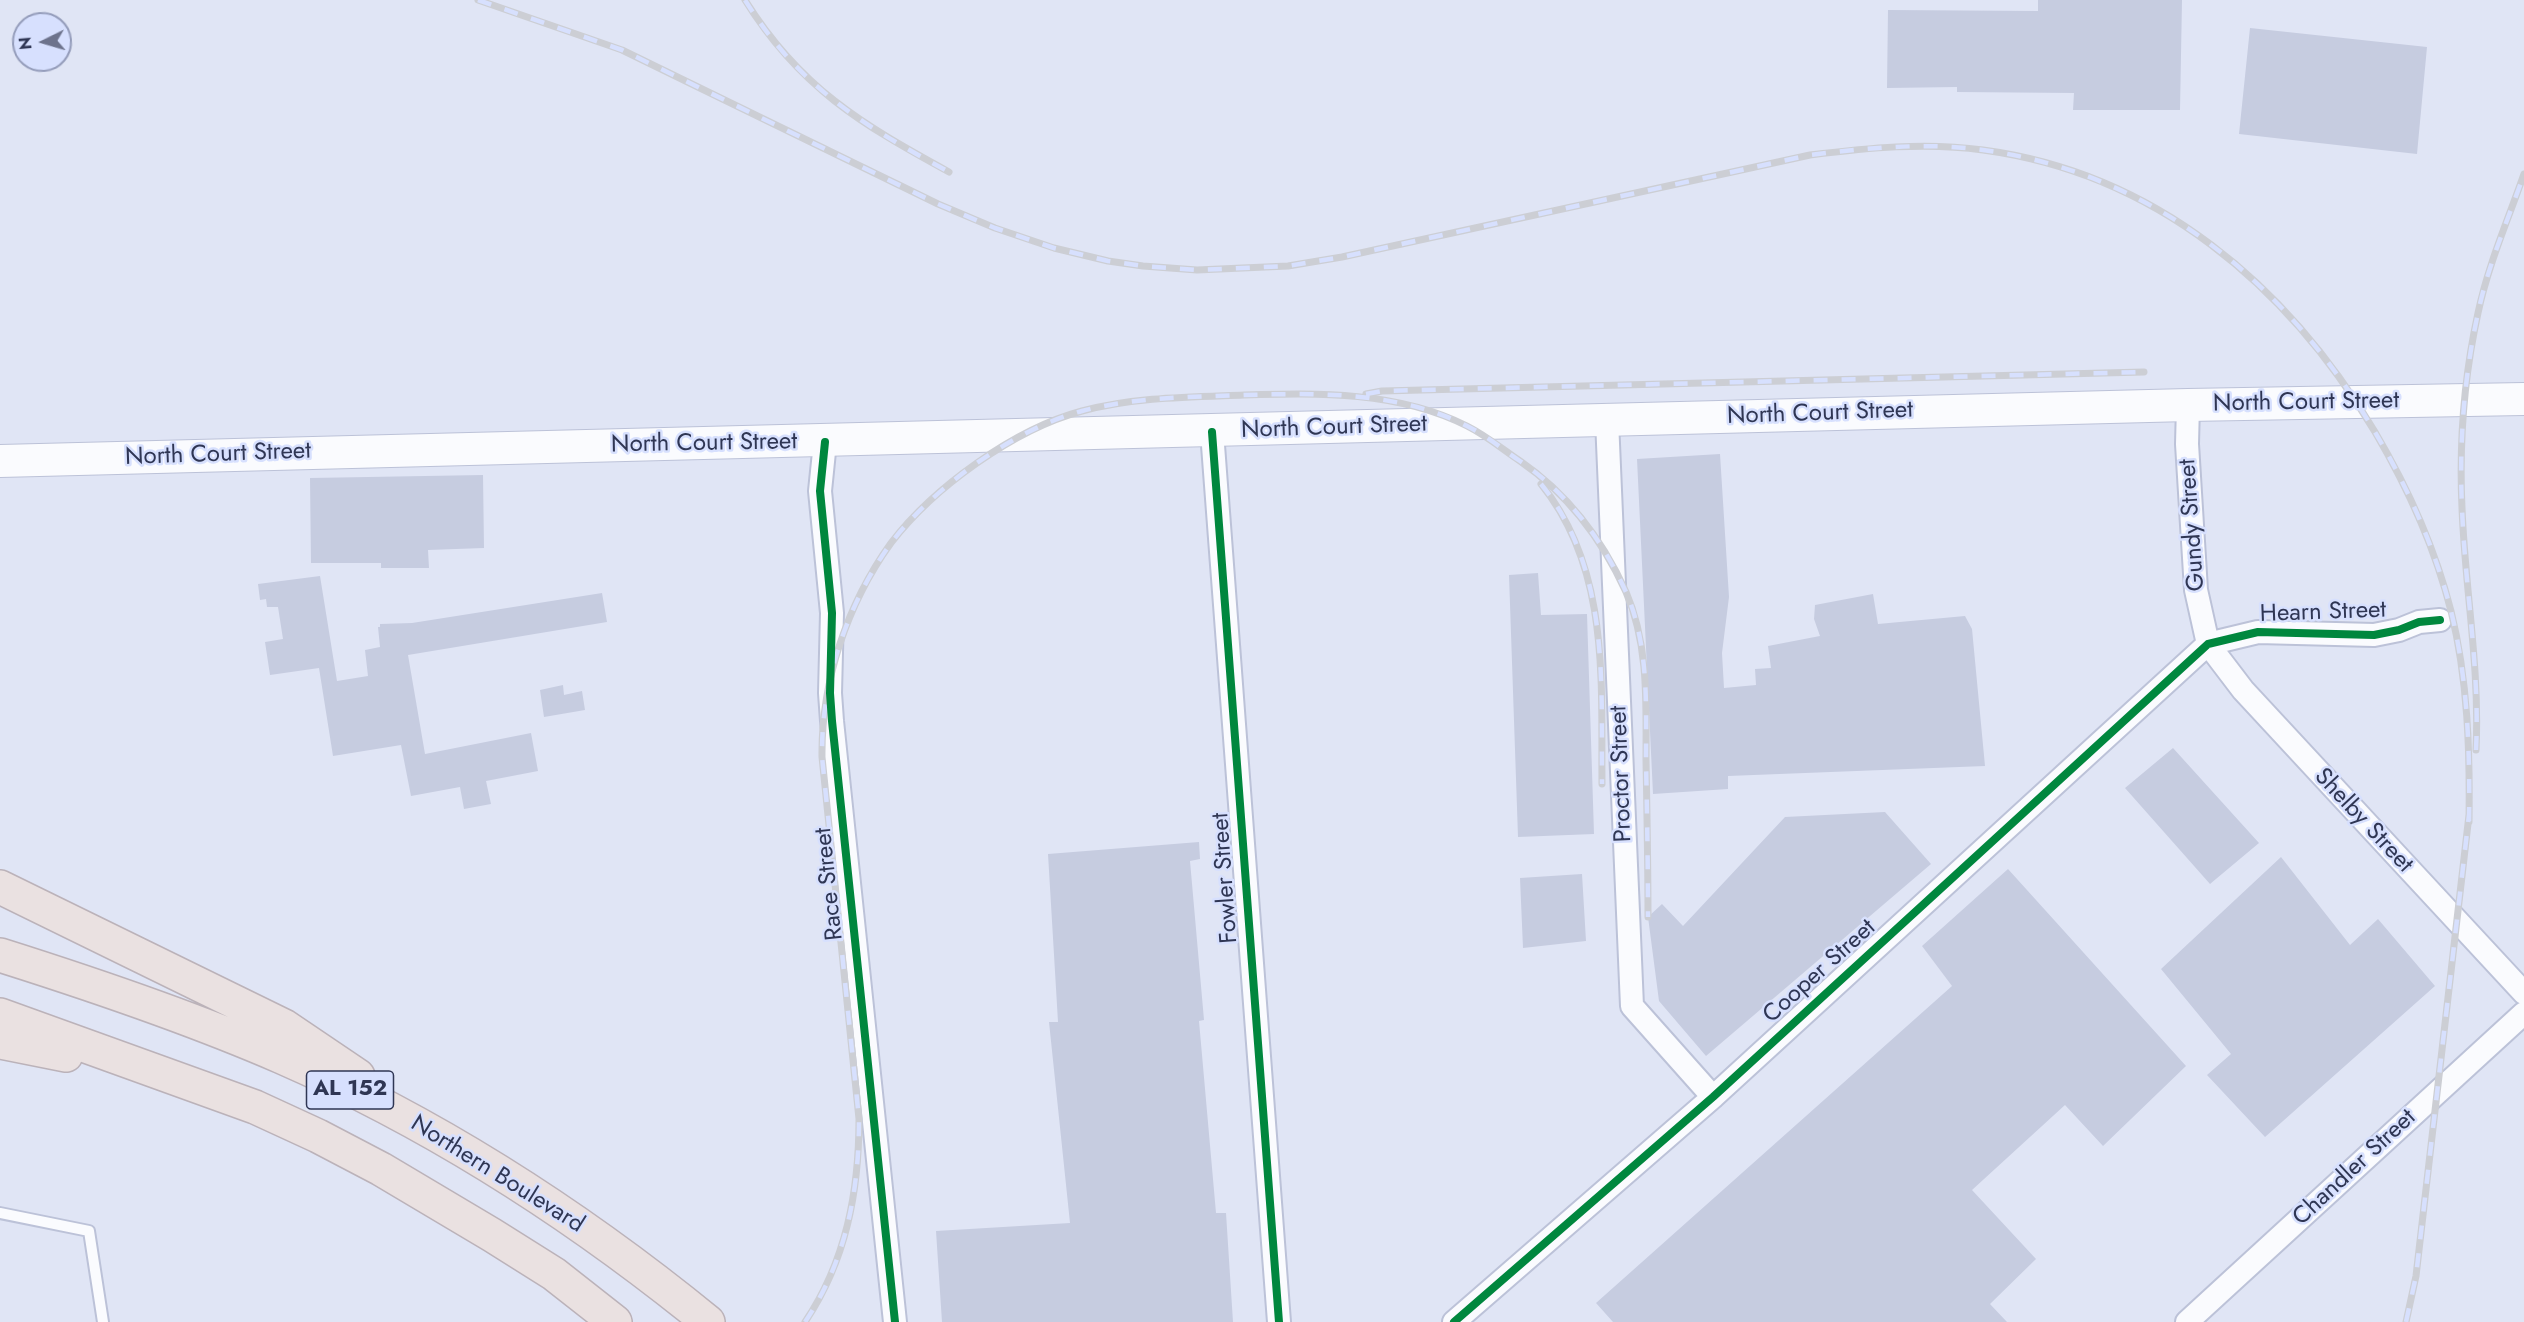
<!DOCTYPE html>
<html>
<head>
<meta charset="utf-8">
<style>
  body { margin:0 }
  #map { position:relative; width:2524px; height:1322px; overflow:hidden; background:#e0e5f5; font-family:Jost,sans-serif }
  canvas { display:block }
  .north { position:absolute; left:12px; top:12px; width:60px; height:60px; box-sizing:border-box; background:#d7e0fe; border:2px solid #949cba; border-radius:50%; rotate:265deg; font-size:16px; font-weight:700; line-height:24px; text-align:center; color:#2f3654 }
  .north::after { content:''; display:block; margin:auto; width:21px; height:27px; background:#6d738c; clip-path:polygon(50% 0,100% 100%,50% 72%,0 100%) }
</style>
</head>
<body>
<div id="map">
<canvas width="2524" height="1322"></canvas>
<div class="north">N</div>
</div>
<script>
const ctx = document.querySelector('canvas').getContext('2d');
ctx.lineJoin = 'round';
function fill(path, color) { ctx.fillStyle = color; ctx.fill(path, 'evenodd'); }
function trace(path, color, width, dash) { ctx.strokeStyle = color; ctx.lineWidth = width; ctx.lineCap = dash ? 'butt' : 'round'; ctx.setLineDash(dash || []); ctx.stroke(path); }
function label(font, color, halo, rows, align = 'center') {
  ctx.font = font + ' Jost,sans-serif'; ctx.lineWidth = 5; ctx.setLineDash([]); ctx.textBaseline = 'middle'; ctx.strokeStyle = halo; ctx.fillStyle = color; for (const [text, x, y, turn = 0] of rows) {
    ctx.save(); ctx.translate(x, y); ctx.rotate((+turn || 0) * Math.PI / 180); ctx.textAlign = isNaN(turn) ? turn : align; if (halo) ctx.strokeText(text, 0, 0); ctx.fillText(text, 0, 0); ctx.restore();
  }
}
const building = new Path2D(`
  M2038,0H2182L2180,110H2073L2074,93L1957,92V87L1887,88L1888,10L2038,11Z
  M2250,28L2427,47L2417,154L2239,134Z
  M1720,454L1729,597L1722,653L1724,688L1756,685L1755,669L1771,668L1768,646L1820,636L1814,619L1815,605L1873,594L1878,624L1965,616L1972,629L1985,766L1728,776V789L1653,794L1637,459Z
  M483,475L484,548L428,550L429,568H381V563H311L310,478Z
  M1538,573L1541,615L1587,614L1594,834L1518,837L1509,575Z
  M320,576L337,681L368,676L365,650L380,647L378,627H380V624L412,623L602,593L607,622L408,655L425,754L531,733L538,771L486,781L491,804L464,809L460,787L411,796L401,745L333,756L319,668L270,675L265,642L283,639L278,607H267L266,599L260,600L258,584Z
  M563,685L564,695L582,691L585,710L544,717L540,690Z
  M2173,748L2259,843L2210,884L2125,788Z
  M1885,812L1931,864L1706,1056L1659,1001L1648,917L1662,904L1683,926L1785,817Z
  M1199,842L1200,859L1190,861L1204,1020L1199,1021L1216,1213H1226L1233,1322H942L936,1231L1070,1223L1049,1022H1058L1048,854Z
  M2281,857L2350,945L2378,919L2435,986L2265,1137L2207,1075L2231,1054L2161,969Z
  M2008,869L2186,1066L2103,1146L2065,1105L1972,1190L2036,1259L1990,1304L2007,1322H1613L1596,1303L1952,986L1922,946Z
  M1582,874L1586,941L1523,948L1520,878Z`);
const lane = new Path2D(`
  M0,1213L89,1231L103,1322`);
const street = new Path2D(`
  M2188,405L2187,444L2196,590L2208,644L2243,690L2524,993
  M1607,420L1632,1006L1713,1097
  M1212,432L1279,1322
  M825,442L820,491L832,613L830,693L832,721L895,1322
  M1454,1322L1713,1097L2208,644L2258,632L2374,635L2399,630L2419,622L2440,620
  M2187,1322L2524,1013`);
const secondary = new Path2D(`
  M0,461L2188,405L2524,399`);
const highway = new Path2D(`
  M0,887L284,1026L358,1076
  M0,955C95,985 190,1017 282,1057C435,1124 578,1216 708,1322
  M0,1015L255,1107L318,1136L381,1169L492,1235L554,1274L615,1322
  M0,1042L66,1055`);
const rail = new Path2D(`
  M478,0L622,50L938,204L995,228L1054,248L1108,261L1143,266L1197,270L1288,266L1342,257L1810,155C1867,148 1925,142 1983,150C2156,173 2288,286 2375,432C2408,488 2435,548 2451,611C2468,680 2470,752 2469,822
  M745,0C799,87 861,124 949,172
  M1366,394L1382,391L2144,372
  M1541,484C1610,569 1601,681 1602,784
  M2476,750C2480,668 2465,589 2462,508C2459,443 2464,377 2478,313C2488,265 2508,220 2524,174
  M805,1322C846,1261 859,1192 859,1119L822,757C821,682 847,604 891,543C933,488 1014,429 1082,411C1135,397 1189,397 1244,395C1319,393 1398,391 1467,426C1487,436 1502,449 1520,461C1568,494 1602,539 1626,592C1649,645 1646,704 1646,760C1647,813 1648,865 1648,917
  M2406,1322L2416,1276L2469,815`);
const cycleway = new Path2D(`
  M1212,432L1279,1322
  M825,442L820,491L832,613L830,693L832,721L895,1322
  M1454,1322L1713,1097L2208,644L2258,632L2374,635L2399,630L2419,622L2440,620`);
const shields = [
  [350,1090,87]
];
const shieldNames = [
  ["AL 152",350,1090]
];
const streetNames = [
  ["North Court Street",2306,403,-1],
  ["North Court Street",1820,414,-2],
  ["North Court Street",1334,428,-2],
  ["North Court Street",704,444,-1],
  ["North Court Street",218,455,-2],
  ["Gundy Street",2193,525,-94],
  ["Hearn Street",2323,613,-2],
  ["Proctor Street",1622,774,-92],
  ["Shelby Street",2363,821,47],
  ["Fowler Street",1226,878,-94],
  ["Race Street",830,884,-96],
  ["Cooper Street",1820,972,-42],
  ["Chandler Street",2355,1168,-43],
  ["Northern Boulevard",497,1175,32]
];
fill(building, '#c6cce0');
trace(lane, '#bcc2d8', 14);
trace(street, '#bcc2d8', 26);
trace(secondary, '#bcc2d8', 34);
trace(highway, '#bbb2b9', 36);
trace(lane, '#fafbfe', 10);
trace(street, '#fafbfe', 22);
trace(secondary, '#fafbfe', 32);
trace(highway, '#eae1e1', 33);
trace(rail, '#ccced4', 7);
trace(rail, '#d7e0fe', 4.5, [14]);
trace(cycleway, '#00873e', 8);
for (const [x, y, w] of shields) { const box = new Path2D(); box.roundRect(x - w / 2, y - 19, w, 38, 4.5); ctx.fillStyle = '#d7e0fe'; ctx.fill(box); trace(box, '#2f3654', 1.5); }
label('bold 22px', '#2f3654', null, shieldNames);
label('24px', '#2f3654', '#d7e0fe', streetNames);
</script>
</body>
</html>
